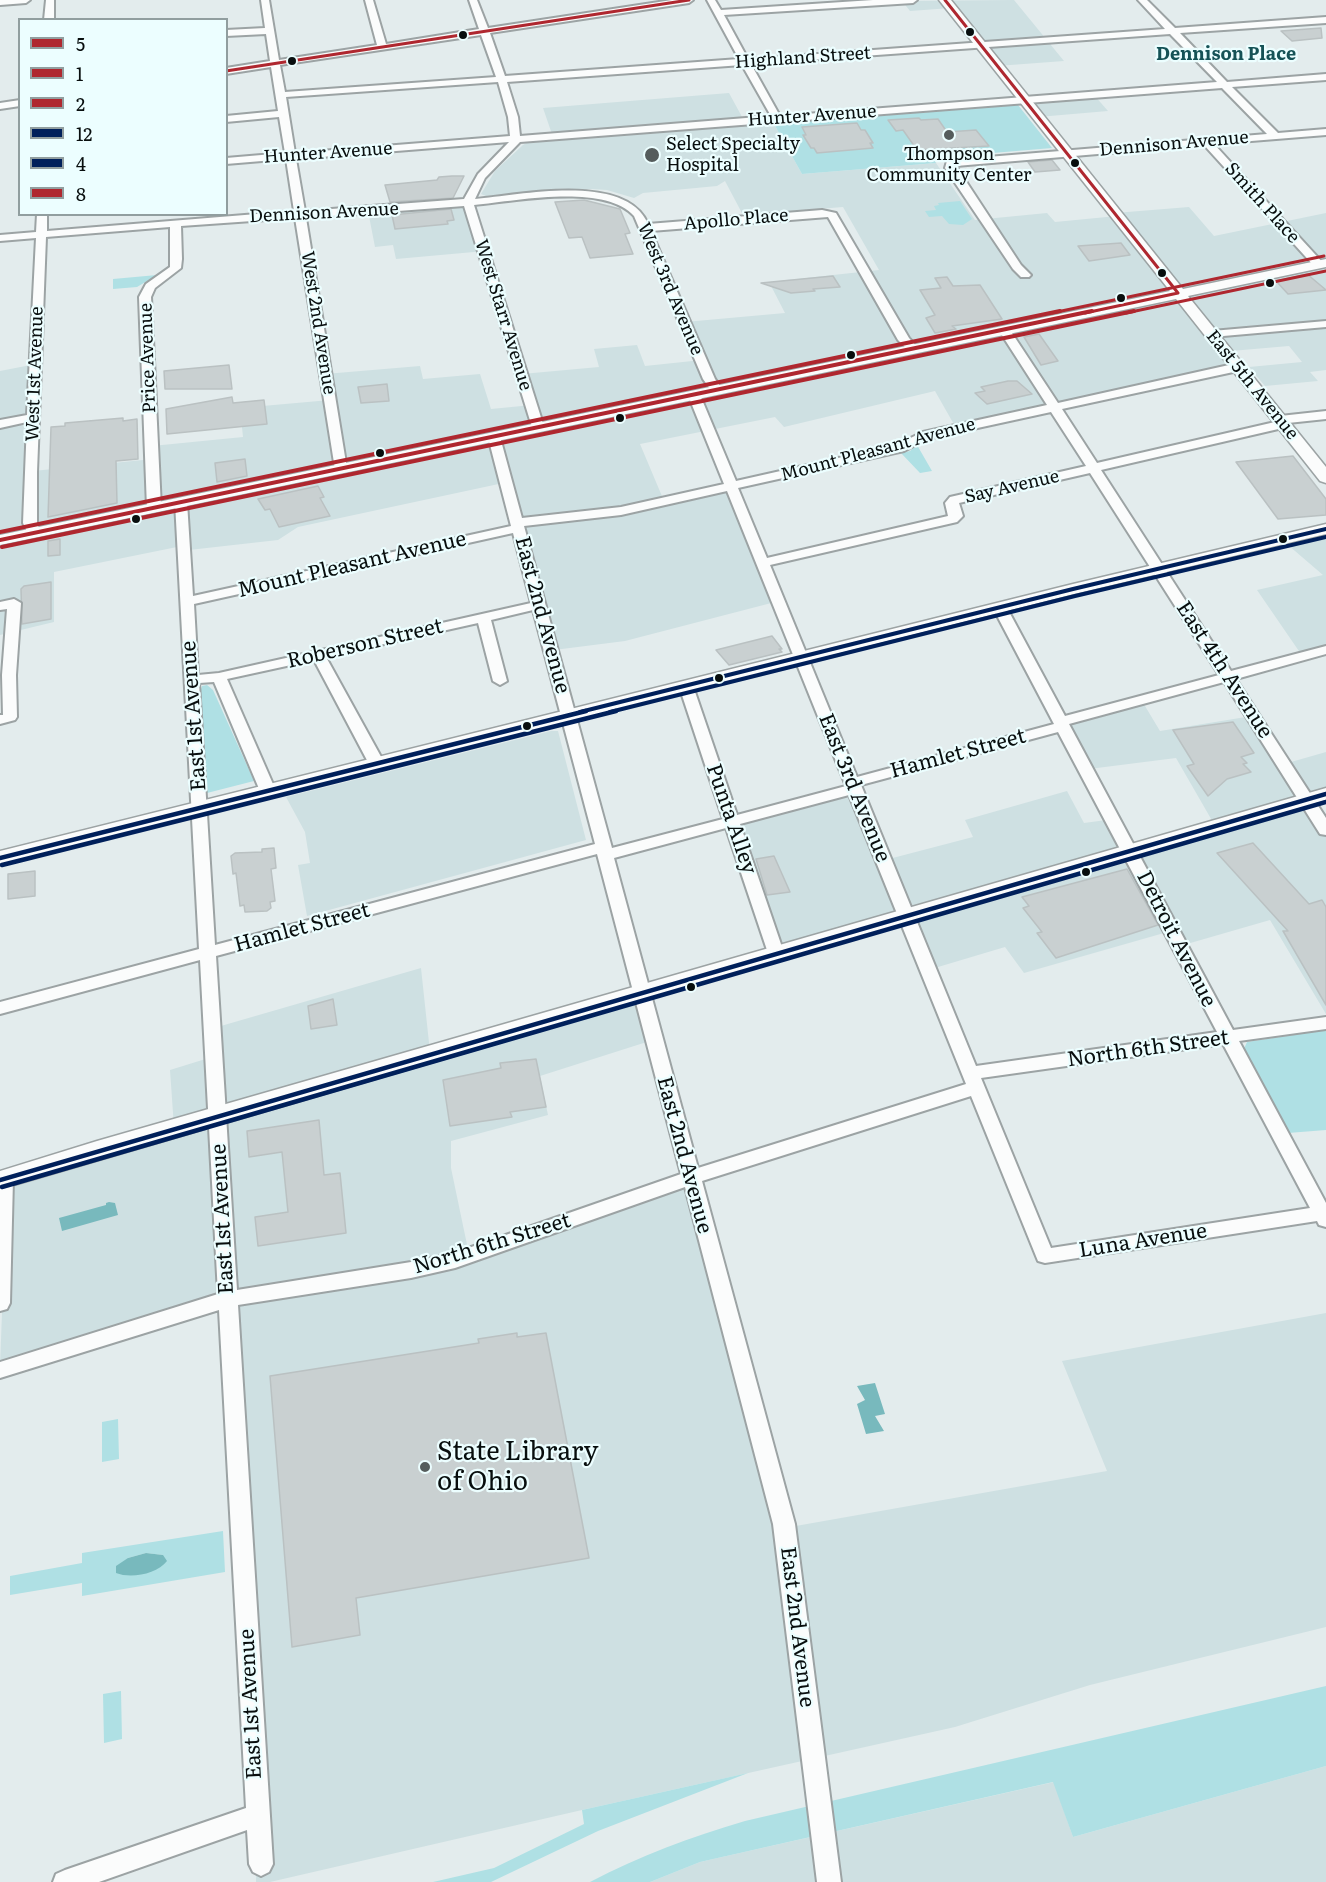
<!DOCTYPE html>
<html>
<head>
<meta charset="utf-8">
<style>
  body { margin:0 }
  #map { position:relative; width:1326px; height:1882px; overflow:hidden; background:#e3eced; font-family:Literata,serif }
  canvas { display:block }
  .legend { position:absolute; left:18px; top:18px; width:210px; height:198px; box-sizing:border-box; background:#ecfeff; border:2px solid #919e9f; margin:0; padding:8px 10px; list-style:none; font-size:18px; color:#080e0e }
  .legend li { display:flex; align-items:center; gap:12px; height:30px }
  .legend b { width:30px; border:2px solid #919e9f }
</style>
</head>
<body>
<div id="map">
<canvas width="1326" height="1882"></canvas>
<ul class="legend">
<li><b style="height:8px;background:#af272f"></b>5</li>
<li><b style="height:8px;background:#af272f"></b>1</li>
<li><b style="height:8px;background:#af272f"></b>2</li>
<li><b style="height:8px;background:#00205b"></b>12</li>
<li><b style="height:8px;background:#00205b"></b>4</li>
<li><b style="height:8px;background:#af272f"></b>8</li>
</ul>
</div>
<script>
const ctx = document.querySelector('canvas').getContext('2d');
ctx.lineJoin = 'round';
function fill(path, color) { ctx.fillStyle = color; ctx.fill(path, 'evenodd'); }
function trace(path, color, width, dash) { ctx.strokeStyle = color; ctx.lineWidth = width; ctx.lineCap = dash ? 'butt' : 'round'; ctx.setLineDash(dash || []); ctx.stroke(path); }
function label(font, color, halo, rows, align = 'center') {
  ctx.font = font + ' Literata,serif'; ctx.lineWidth = 4.5; ctx.setLineDash([]); ctx.textBaseline = 'middle'; ctx.strokeStyle = halo; ctx.fillStyle = color; for (const [text, x, y, turn = 0] of rows) {
    ctx.save(); ctx.translate(x, y); ctx.rotate((+turn || 0) * Math.PI / 180); ctx.textAlign = isNaN(turn) ? turn : align; if (halo) ctx.strokeText(text, 0, 0); ctx.fillText(text, 0, 0); ctx.restore();
  }
}
const built = new Path2D(`
  M1014,0L1064,61L997,66L951,8L910,11L902,1Z
  M729,93L747,126L774,124L802,174L936,163L975,220L1047,213L1055,222L1117,216L1115,213L1189,207L1214,236L1326,213V370L1310,372L1318,381L1265,386L1249,367L1302,362L1289,346L1231,351L1238,364L956,428L935,391L784,427L775,417L640,444L664,501L735,487L779,601L625,641L554,650L508,482L298,527L278,540L189,550L177,547L54,572V622L0,635V371L36,364L33,471L153,459L152,446L243,437L240,408L330,400L325,374L420,366L423,379L480,374L491,409L532,405L522,374L599,367L594,349L637,345L645,366L702,360L685,322L785,313L769,282L879,270L843,207L743,215L725,181L717,186L643,193L634,198L607,190L591,189L486,196L481,194L495,171L523,145L528,142L554,140L543,108Z
  M1094,95L1108,111L1038,117L1025,100Z
  M472,203L485,251L396,259L393,245L375,247L368,211Z
  M1326,528V651L1303,657L1257,590L1323,575L1281,539Z
  M1142,701L1160,731L1252,716L1284,764L1326,752V793L1307,800L1326,831V1014L1270,920L1180,946L1171,931L1024,973L1005,947L928,970L905,918L777,955L733,820L857,788L885,860L973,837L965,820L1067,791L1084,823L1114,819L1130,850L1214,824L1176,758L1089,769L1063,723Z
  M551,731H558L586,840L307,916L298,865L310,863L305,832L286,797Z
  M421,968L430,1052L641,992L653,1040L540,1076L548,1115L451,1141V1168L470,1259L690,1178L790,1527L1107,1471L1062,1361L1326,1313V1627L1090,1685L955,1727L582,1810L270,1882H256L257,1834L214,1028Z
  M212,1057L225,1298L0,1367L7,1176L174,1127L170,1070Z
  M1326,1766V1882H650L700,1862L1054,1782L1073,1837Z`);
const green = new Path2D(`
  M1018,105L1052,148L933,158L936,163L802,174L774,124Z
  M960,201L972,219L963,225L949,224L942,216L929,217L925,211L936,210L934,206L939,205L938,203Z
  M157,275L137,287L113,289V279Z
  M917,445L932,471L920,473L901,453L910,451Z
  M207,685L213,690L254,781L207,793L200,692L202,686Z
  M1326,1030V1130L1288,1133L1243,1051L1247,1042Z
  M118,1419L119,1459L102,1462V1422Z
  M223,1531L225,1572L82,1596V1583L10,1595V1576L82,1563V1553ZM146,1553L163,1555L158,1568L139,1574L128,1558Z
  M1326,1686V1766L1073,1837L1053,1782L700,1862L650,1882H590C640,1856 690,1837 745,1821Z
  M121,1691L122,1739L104,1743L103,1694Z
  M748,1773L598,1831L491,1882H433L494,1868L584,1824L582,1810Z`);
const water = new Path2D(`
  M109,1202L115,1203L118,1215L62,1231L59,1218L106,1205V1203Z
  M875,1383L885,1414L875,1416L884,1431L866,1434L857,1404L865,1400L857,1386Z
  M146,1553L163,1555L167,1561C157,1574 131,1579 116,1573V1566L128,1558Z`);
const building = new Path2D(`
  M1321,28L1322,38L1292,41L1281,31Z
  M919,118L921,120L938,119L947,132L976,130L989,146L917,150L903,130L896,131L888,120Z
  M857,123L861,130H865L873,143H870L873,148L817,153L814,148H811L803,135H806L802,127Z
  M1052,160L1060,170L1035,172L1028,162Z
  M452,176H464L453,198L390,202L385,185L437,180L439,177Z
  M584,200L620,209L630,233L625,234L633,254L590,258L582,237L569,238L555,202Z
  M451,209L454,220L447,221L448,224L395,229L392,215Z
  M1121,243L1130,255L1089,261L1078,246Z
  M1307,274L1326,290L1288,294L1276,281Z
  M833,276L840,287L813,289L815,291L791,293L761,283Z
  M947,277L953,286L980,285L1002,319L952,326L956,329L935,333L926,318L935,315L920,290L941,288L935,278Z
  M1039,334L1046,344L1058,361L1041,365L1024,337Z
  M229,365L232,389H165L164,371Z
  M1008,381H1017L1032,394L987,404L975,393L985,391L981,387Z
  M387,384L389,401L361,403L358,387Z
  M232,397L233,403L264,400L267,424L167,434L166,409Z
  M123,418V421L137,419L138,459L116,461L117,503L48,517L51,427L65,426V423Z
  M1293,456L1326,499V515L1278,519L1236,462Z
  M245,459L247,476L217,482L215,463Z
  M318,486L324,497L320,498L330,516L279,527L270,509L265,510L258,499Z
  M60,539V555L48,556V541Z
  M51,582V619L22,624L21,589L24,586Z
  M772,636L782,649H779L782,652L729,665L716,650Z
  M1233,722L1254,753L1241,757L1247,763L1243,764L1251,772L1227,779L1208,796L1187,766L1194,764L1173,730Z
  M1253,843L1309,904L1322,900L1326,907V1005L1283,931H1288L1217,853Z
  M274,848L276,868L271,869L275,901L270,902L271,908L267,911L245,912L244,905L240,906L236,873L233,874L231,856L235,853L262,852V849Z
  M774,856L790,892L767,895L756,859Z
  M1127,869L1158,925L1056,958L1037,933L1042,932L1023,908L1029,906L1022,897Z
  M35,871V896L8,899V874Z
  M333,999L337,1025L311,1029L308,1006Z
  M536,1059L546,1107L510,1112L512,1117L450,1126L443,1080L501,1068L500,1063Z
  M319,1120L324,1175L340,1173L346,1233L258,1246L255,1217L288,1212L282,1152L249,1157L247,1131Z
  M517,1333V1337L546,1333L589,1558L356,1598L360,1635L292,1647L270,1376L479,1343L478,1339Z`);
const minor = new Path2D(`
  M0,0H30L26,3L0,5Z
  M46,0H54V20H44Z
  M261,0H269L279,60L377,45L365,0H373L386,44L479,29L469,0H477L488,28L672,0H693L689,3L490,33L505,76L739,59L707,0H715L721,10L873,0H917L913,3L724,15L748,59L1165,29L1138,0H1147L1175,28L1326,17V23L1180,33L1227,82L1326,74V80L1232,87L1278,133L1326,129V135L1214,144L1324,264L1322,266H1314L1204,145L956,166L1021,265L1031,275L1029,277H1021L1013,269L945,168L947,161L951,160L1267,134L1222,88L520,142L485,178L475,199C521,195 626,172 648,224L822,210L836,213L909,338L918,348L916,350H908L898,340L828,217L651,231L715,379L723,390L717,394L713,393L703,379L634,216C604,183 516,201 474,205L544,427L538,431L532,427L464,206L306,218L347,469L341,473L335,469L295,218L181,226L182,259L181,268L155,288L151,297L161,508L154,512L147,508L139,297L146,284L170,267V227L46,237L37,472V523L41,533L34,537L29,536L23,523L27,422L0,428V420L27,415L36,238L0,241V235L36,232L37,214H47V231L294,211L286,159L226,164V158L285,153L279,117L226,122V116L278,111L271,67L226,74V68L270,61L266,34L226,36V30L265,28ZM1170,34L1217,82L780,116L751,64ZM481,35L496,77L285,92L280,65ZM742,65L771,116L520,136L518,117L507,82ZM498,82L508,117L510,136L295,153L286,97ZM509,142L478,174L464,199L305,211L296,159Z
  M20,100V106L0,109V103Z
  M1326,321V327L1212,337L1206,334L1212,331Z
  M1004,326L1008,327L1058,403L1238,363L1244,367L1238,371L1062,409L1097,463L1275,422L1276,417L1280,416L1326,411V419L1288,423L1287,427L1101,470L1231,671L1326,646V654L1236,679L1326,818V835L1320,834L1224,682L1069,724L1233,1030L1326,1017V1029L1239,1041L1326,1203V1227L1319,1225L1317,1221L1045,1263L1038,1261L971,1096L702,1181L795,1524L841,1882H817L773,1524L685,1187L455,1268L411,1278L238,1305L273,1864L269,1872L261,1876L253,1872L249,1864L247,1830L99,1882H53L56,1874L65,1870L246,1808L219,1310L0,1378V1362L218,1294L200,960L0,1014V1002L199,949L175,502L181,498L187,502L193,596L511,526L488,437L494,433L500,437L522,518L621,507L724,484L688,395L694,391L700,395L736,481L896,445L923,432L1047,405L998,329ZM1051,412L1086,466L950,497L945,503L948,516L767,558L738,488L904,451L927,439ZM1090,473L1219,675L1065,716L1007,608L1000,604L995,605L993,608L1054,724L857,777L770,565L957,522L963,516L959,503ZM727,491L846,786L737,815L693,686L691,683H681L679,686L723,819L612,848L524,526L621,515ZM513,533L531,603L219,673L198,675L194,604ZM533,610L595,844L215,945L199,683L214,682L260,791L268,796L276,791L227,679L314,660L369,764L377,769L385,764L326,657L478,623L493,681L500,685L507,681L491,620ZM1058,732L1217,1032L976,1066L861,785ZM849,795L966,1084L698,1168L614,858L726,828L768,953L770,957H782L784,953L740,824ZM597,854L681,1174L454,1253L411,1262L237,1290L216,956ZM1223,1044L1310,1208L1051,1248L981,1078Z
  M14,599L21,603L16,675L17,717L15,720L0,724V715H3L2,675L7,609L0,610V602Z
  M4,1172L11,1174L13,1179L10,1303L7,1309L0,1311V1173Z`);
const major = new Path2D(`
  M939,0H951L1183,289L1326,259V267L1188,296L1326,467V483L1320,481L1176,299L0,545V535L1170,291Z
  M1326,524V534L1074,594L0,865V851L1073,584Z
  M1326,788V800L0,1189V1171L97,1141Z`);
const bus1Far1 = new Path2D(`
  M945,0L1178,293
  M1085,313L1178,293`);
const bus1 = new Path2D(`
  M0,540L1092,311`);
const bus2Far1 = new Path2D(`
  M1126,313L1326,271`);
const bus2 = new Path2D(`
  M2,547L1134,311`);
const bus3Far1 = new Path2D(`
  M1052,313L1324,256`);
const bus3 = new Path2D(`
  M0,532L1060,311`);
const bus4Far1 = new Path2D(`
  M580,712L1073,589L1326,529`);
const bus4 = new Path2D(`
  M0,858L586,711
  M0,1180L1326,794`);
const bus5Far1 = new Path2D(`
  M610,712L1075,596L1326,537`);
const bus5 = new Path2D(`
  M2,865L616,711
  M2,1187L1326,802`);
const bus6 = new Path2D(`
  M226,71L689,0`);
const markers = [
  [970,32,5,"#080e0e"],
  [463,35,5,"#080e0e"],
  [292,61,5,"#080e0e"],
  [949,135,6,"#555c5c"],
  [652,155,8,"#555c5c"],
  [1075,163,5,"#080e0e"],
  [1162,273,5,"#080e0e"],
  [1270,283,5,"#080e0e"],
  [1121,298,5,"#080e0e"],
  [851,355,5,"#080e0e"],
  [620,418,5,"#080e0e"],
  [380,453,5,"#080e0e"],
  [136,519,5,"#080e0e"],
  [1283,539,5,"#080e0e"],
  [719,678,5,"#080e0e"],
  [527,726,5,"#080e0e"],
  [1086,872,5,"#080e0e"],
  [691,987,5,"#080e0e"],
  [425,1467,6,"#555c5c"]
];
const farNeighbourhoodnames = [
  ["Dennison Place",1226,55]
];
const farStreetnames = [
  ["Highland Street",803,58,-4],
  ["Hunter Avenue",812,116,-4],
  ["Dennison Avenue",1174,144,-5],
  ["Hunter Avenue",328,153,-4],
  ["Smith Place",1262,203,48],
  ["Dennison Avenue",324,213,-3],
  ["Apollo Place",736,220,-5],
  ["West 3rd Avenue",670,289,67],
  ["West Starr Avenue",503,315,73],
  ["West 2nd Avenue",318,323,81],
  ["Price Avenue",148,358,-92],
  ["West 1st Avenue",35,374,-88],
  ["East 5th Avenue",1252,385,51],
  ["Mount Pleasant Avenue",878,450,-15],
  ["Say Avenue",1012,487,-13]
];
const farPoinames = [
  ["Select Specialty",666,145],
  ["Hospital",666,166],
  ["Thompson",949,155,"center"],
  ["Community Center",949,176,"center"]
];
const streetNames = [
  ["Mount Pleasant Avenue",352,565,-13],
  ["East 2nd Avenue",542,615,75],
  ["Roberson Street",365,644,-13],
  ["East 4th Avenue",1224,670,57],
  ["East 1st Avenue",194,716,-94],
  ["Hamlet Street",958,754,-15],
  ["East 3rd Avenue",854,788,68],
  ["Punta Alley",731,819,71],
  ["Hamlet Street",302,928,-15],
  ["Detroit Avenue",1176,939,63],
  ["North 6th Street",1148,1049,-8],
  ["East 2nd Avenue",684,1155,75],
  ["East 1st Avenue",223,1219,-93],
  ["Luna Avenue",1143,1241,-9],
  ["North 6th Street",492,1244,-17],
  ["East 2nd Avenue",797,1627,83],
  ["East 1st Avenue",251,1704,-93]
];
const nearPoinames = [
  ["State Library",437,1452],
  ["of Ohio",437,1482]
];
fill(built, '#cee0e2');
fill(green, '#afe0e4');
fill(water, '#78b9bd');
fill(building, '#c9d0d1');
trace(building, '#bac1c2', 1.5);
trace(minor, '#9ca3a4', 4);
trace(major, '#9ca3a4', 3);
fill(minor, '#fbfcfc');
fill(major, '#fbfcfc');
trace(bus1Far1, '#af272f', 3);
trace(bus1, '#af272f', 4);
trace(bus2Far1, '#af272f', 3);
trace(bus2, '#af272f', 4);
trace(bus3Far1, '#af272f', 3);
trace(bus3, '#af272f', 4);
trace(bus4Far1, '#00205b', 4);
trace(bus4, '#00205b', 4.5);
trace(bus5Far1, '#00205b', 4);
trace(bus5, '#00205b', 4.5);
trace(bus6, '#af272f', 3);
for (const [x, y, r, color] of markers) { const dot = new Path2D(); dot.arc(x, y, r, 0, 2 * Math.PI); ctx.fillStyle = color; ctx.fill(dot); trace(dot, '#ecfeff', 2); }
label('bold 18px', '#155256', '#ecfeff', farNeighbourhoodnames);
label('18px', '#080e0e', '#ecfeff', farStreetnames);
label('18px', '#080e0e', '#ecfeff', farPoinames, 'left');
label('21px', '#080e0e', '#ecfeff', streetNames);
label('26px', '#080e0e', '#ecfeff', nearPoinames, 'left');
</script>
</body>
</html>
